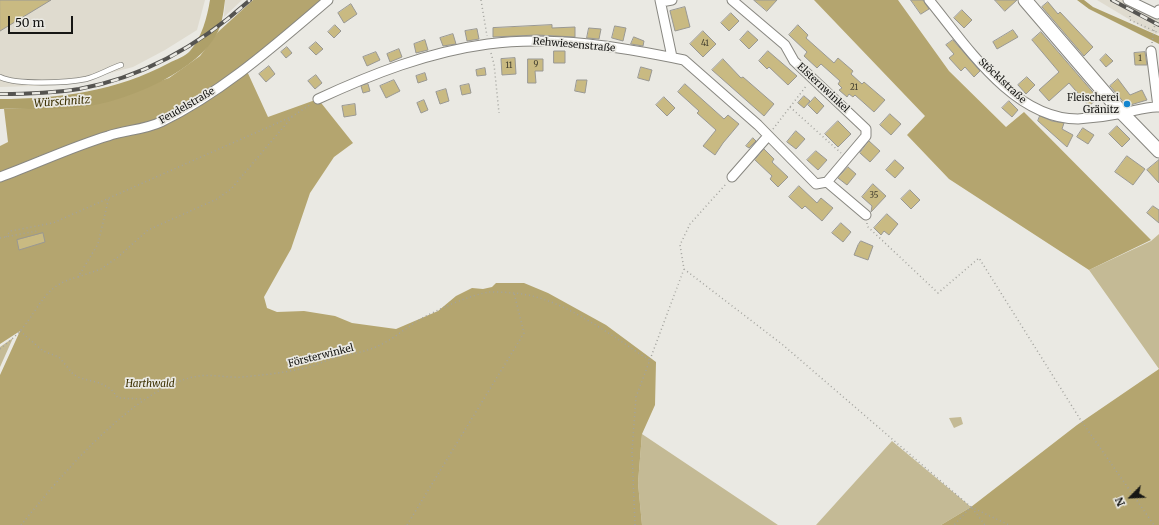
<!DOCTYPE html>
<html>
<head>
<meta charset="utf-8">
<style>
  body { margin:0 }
  #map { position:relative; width:1159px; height:525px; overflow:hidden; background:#eae9e3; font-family:Merriweather,serif }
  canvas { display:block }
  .north { position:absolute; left:1111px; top:477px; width:40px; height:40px; -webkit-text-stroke:3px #eae9e3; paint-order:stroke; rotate:246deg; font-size:11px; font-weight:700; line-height:16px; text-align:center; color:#161614 }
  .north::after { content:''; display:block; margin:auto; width:14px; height:18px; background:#161614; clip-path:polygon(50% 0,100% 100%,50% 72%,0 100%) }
  .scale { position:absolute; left:8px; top:16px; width:65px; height:18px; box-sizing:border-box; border:2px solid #161614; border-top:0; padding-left:5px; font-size:12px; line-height:14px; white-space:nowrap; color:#161614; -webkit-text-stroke:3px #eae9e3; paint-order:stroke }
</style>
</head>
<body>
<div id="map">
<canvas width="1159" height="525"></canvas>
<div class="north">N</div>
<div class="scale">50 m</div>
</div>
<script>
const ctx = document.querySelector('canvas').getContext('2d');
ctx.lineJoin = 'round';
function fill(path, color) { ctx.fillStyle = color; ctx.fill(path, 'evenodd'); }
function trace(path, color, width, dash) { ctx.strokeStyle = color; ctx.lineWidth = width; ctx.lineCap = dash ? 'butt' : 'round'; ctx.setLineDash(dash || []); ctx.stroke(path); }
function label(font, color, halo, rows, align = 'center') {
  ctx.font = font + ' Merriweather,serif'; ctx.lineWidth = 3.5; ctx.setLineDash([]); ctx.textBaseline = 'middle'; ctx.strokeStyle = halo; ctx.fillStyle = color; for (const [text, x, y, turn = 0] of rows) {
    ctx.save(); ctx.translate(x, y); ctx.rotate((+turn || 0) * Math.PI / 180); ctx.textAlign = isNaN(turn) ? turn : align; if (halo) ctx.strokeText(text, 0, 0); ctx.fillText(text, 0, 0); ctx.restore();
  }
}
const built = new Path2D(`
  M0,0H205L197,30L165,50L133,67L64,85L0,87Z
  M225,0H242L224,17Z
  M1097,0H1124L1159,19V33L1156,34L1147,30Z`);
const green = new Path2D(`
  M1159,234V369L1089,270L1151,241Z
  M13,338L0,367V347Z
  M961,417L963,424L954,428L949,418Z
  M642,434L778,525H642L638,483Z
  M892,441L971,507L941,525H816Z`);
const forest = new Path2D(`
  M253,0H328L246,69L268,117L318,99L353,143L334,157L310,193L291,249L264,297L267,308L277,312L304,311L335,316L352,323L396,329L438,311L456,296L472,288L483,289L492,287L496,283H524L548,293L606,325L656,362L655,405L642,434L638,483L642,525H0V375L20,331L0,344V146L8,142L4,109L83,107L169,78L200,56L218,32Z
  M814,0H898L949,71L1006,127L1024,112L1151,240L1089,270L949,179L907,135L925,116Z
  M1159,369V525H941L971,507L1077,425Z`);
const water = new Path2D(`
  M210,0H225C223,15 222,28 213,40C189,75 124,102 83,107C56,111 27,108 0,109V99C59,99 117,91 169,63C175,60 186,56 190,51C202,37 207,18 210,0Z
  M1077,0H1084L1093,7L1159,36V44L1089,9Z`);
const building = new Path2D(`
  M0,0H51L0,31Z
  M754,0H777L767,11Z
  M911,0H923L929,9L921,14Z
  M995,0H1017L1005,11Z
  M1048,2L1058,14L1060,12L1093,47L1084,56L1042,7Z
  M351,4L357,14L344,23L338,13Z
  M685,7L690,27L675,31L670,11Z
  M962,10L972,20L964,28L954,18Z
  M731,13L739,21L729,31L721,23Z
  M335,25L341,31L334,38L328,32Z
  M552,25V28L575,27V37L537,35L493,37V28Z
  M798,25L808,35L806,38L834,63L838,58L853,71L851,74L862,84L864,82L885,100L874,112L855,95L853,97L849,94L847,97L839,90L842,88L838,84L840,81L821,64L817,68L804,56L807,52L789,35Z
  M615,26L626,28L623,41L612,38Z
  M589,28L601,29L599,39L587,38Z
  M477,29L479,39L467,41L465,31Z
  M1013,30L1018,37L997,49L993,42Z
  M703,31L716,44L703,57L690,44Z
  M748,31L758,40L749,49L740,40Z
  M1041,32L1098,98L1089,106L1069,83L1049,101L1039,90L1059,72L1032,40Z
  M453,34L456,44L443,46L440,38Z
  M634,37L644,41L643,46L631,44Z
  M425,40L428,50L416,53L414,44Z
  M953,40L980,71L974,77L965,67L961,71L949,58L954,54L946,45Z
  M316,42L323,49L316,55L309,48Z
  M287,47L292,53L286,58L281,52Z
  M399,49L402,57L390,62L387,54Z
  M554,51H565V63H554Z
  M768,51L797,76L788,85L769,67L767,69L759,61Z
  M376,52L380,60L367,66L363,57Z
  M1145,52L1147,65H1135L1134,53Z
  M1106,54L1113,61L1106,67L1100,60Z
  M515,58L516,74L502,75L501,59Z
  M528,59H543V71H535L536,83H528Z
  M723,59L741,78L743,77L774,104L764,116L712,70Z
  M269,66L275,74L266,82L259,74Z
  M641,67L652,70L649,81L638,78Z
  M485,68L486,75L477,76L476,70Z
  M425,73L427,80L418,83L416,76Z
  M316,75L322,83L315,89L308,81Z
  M1027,77L1035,85L1026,94L1018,85Z
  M1118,79L1130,95L1142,90L1147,100L1127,106L1110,86Z
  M394,80L400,91L386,98L380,86Z
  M577,80H587L585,93L575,91Z
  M368,84L370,91L363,93L361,86Z
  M469,84L471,93L462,95L460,86Z
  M685,84L724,119L728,115L739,124L723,143L715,155L703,146L716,130L697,113L699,111L678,92Z
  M446,89L449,101L440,104L436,92Z
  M804,96L810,101L804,108L798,103Z
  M664,97L675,108L667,116L656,105Z
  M815,97L824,106L817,114L808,105Z
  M424,100L428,110L421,113L417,103Z
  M1009,101L1018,110L1012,117L1002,108Z
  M355,104L356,115L344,117L342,106Z
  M890,114L901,124L891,135L880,125Z
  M1040,116L1052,121L1064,123L1062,129L1073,135L1067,147L1038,121Z
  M838,121L851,134L838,147L825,134Z
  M1117,126L1130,139L1122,147L1109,134Z
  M1083,128L1094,135L1088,144L1077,137Z
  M796,131L805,139L796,149L787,142Z
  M753,138L756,141L749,148L746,146Z
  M869,141L880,151L870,162L860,153Z
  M764,149L774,159L772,162L788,177L778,187L770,179L772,176L755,160Z
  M816,151L827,160L818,170L807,160Z
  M1127,156L1145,169L1133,185L1115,172Z
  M895,160L904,168L895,178L886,170Z
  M1159,160V183L1147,170Z
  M848,167L856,174L847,185L838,178Z
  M873,184L886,196L871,212L872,206L862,197Z
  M799,186L817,203L821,198L833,208L822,221L805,206L802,209L789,197Z
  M910,190L920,200L911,209L901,199Z
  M1153,206L1159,210V223L1147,213Z
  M887,214L898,224L889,235L884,231L881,235L874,228Z
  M841,223L851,232L843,242L832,233Z
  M43,233L45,242L19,250L17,240Z
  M861,241L873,246L868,260L854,255L858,245Z`);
const path = new Path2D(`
  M481,0L487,36
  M1130,16V20L1159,33
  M1152,43L1155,23
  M491,53L494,64L499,113
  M790,107L841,153
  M773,129L807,85
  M867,223V226L938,293L979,258L1080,419L1154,525
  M6,237L10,231L53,223L293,116L311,104
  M0,238L37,231
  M684,269L783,345L971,507L954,525
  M78,277L101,269L118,257L148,230L217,199L231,189L292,117
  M20,331L43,351L59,357L73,374L80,378L100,383L111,389L118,398L143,399
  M0,349C7,343 15,337 21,330C41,306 44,285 78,277L98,244L109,197
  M971,507L1009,525
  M972,508L985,525
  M21,525C60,477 135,385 199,376C213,374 228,378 242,377C263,375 284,373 304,368C315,366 326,360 338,357C350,354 361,353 373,348C390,342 404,329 419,320C436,310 472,294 490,292C497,292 505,292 512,293C560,295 611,336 651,361
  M407,525L524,333L514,293
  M635,525L632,452L636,397L684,269L680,245L690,224L726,184`);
const service = new Path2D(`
  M0,77C16,85 67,83 86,79C98,76 109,69 121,65`);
const minor = new Path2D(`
  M660,0L672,57
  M929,0C966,45 1013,119 1078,119C1093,118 1108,116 1123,113C1134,111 1148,106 1159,107
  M1128,0L1157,14L1159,10
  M661,2L672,0
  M1151,51L1158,107
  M318,99C372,74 428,52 488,44C552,35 621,47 684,60L758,125L816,184L827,182L866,136V129L794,61L785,45L732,0
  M0,177C36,164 71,147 108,136C125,130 144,130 161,122C224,91 275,45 328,0
  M732,177L768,136
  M827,182L866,215`);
const secondary = new Path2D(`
  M1025,0L1122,113L1159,151`);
const rail = new Path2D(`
  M1112,0L1159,25
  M0,94C26,94 53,93 79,89C145,77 201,44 250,0`);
const markers = [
  [1127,104,4,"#1586cf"]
];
const numberNames = [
  ["41",705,44],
  ["1",1140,59],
  ["9",536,65],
  ["11",509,66],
  ["21",854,88],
  ["35",874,196]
];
const streetNames = [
  ["Rehwiesenstraße",574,45,5],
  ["Stöcklstraße",1002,81,43],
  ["Elsternwinkel",823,88,43],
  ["Feudelstraße",187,106,-30],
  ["Försterwinkel",321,356,-14]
];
const poiNames = [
  ["Fleischerei",1119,98],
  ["Gränitz",1119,110]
];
const parkNames = [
  ["Harthwald",150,384]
];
const waterNames = [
  ["Würschnitz",62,102,-4]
];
fill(built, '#dfdbcf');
fill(green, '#c4ba95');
fill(forest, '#b4a56f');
fill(water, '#aea069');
fill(building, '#c9ba82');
trace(building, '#999893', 1);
trace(service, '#888781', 6);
trace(minor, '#888781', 11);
trace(secondary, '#888781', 15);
trace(path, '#a3a39e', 1.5, [1, 3]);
trace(service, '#fff', 4.5);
trace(minor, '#fff', 9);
trace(secondary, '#fff', 13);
trace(rail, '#555451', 4);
trace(rail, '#eae9e3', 2.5, [8]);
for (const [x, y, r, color] of markers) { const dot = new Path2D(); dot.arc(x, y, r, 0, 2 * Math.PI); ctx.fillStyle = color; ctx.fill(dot); trace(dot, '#eae9e3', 1.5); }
label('8px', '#433f30', null, numberNames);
label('10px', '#161614', '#eae9e3', streetNames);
label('10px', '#161614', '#eae9e3', poiNames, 'right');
label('italic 10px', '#3b3001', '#eae9e3', parkNames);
label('italic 11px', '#3c3103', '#eae9e3', waterNames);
</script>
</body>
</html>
